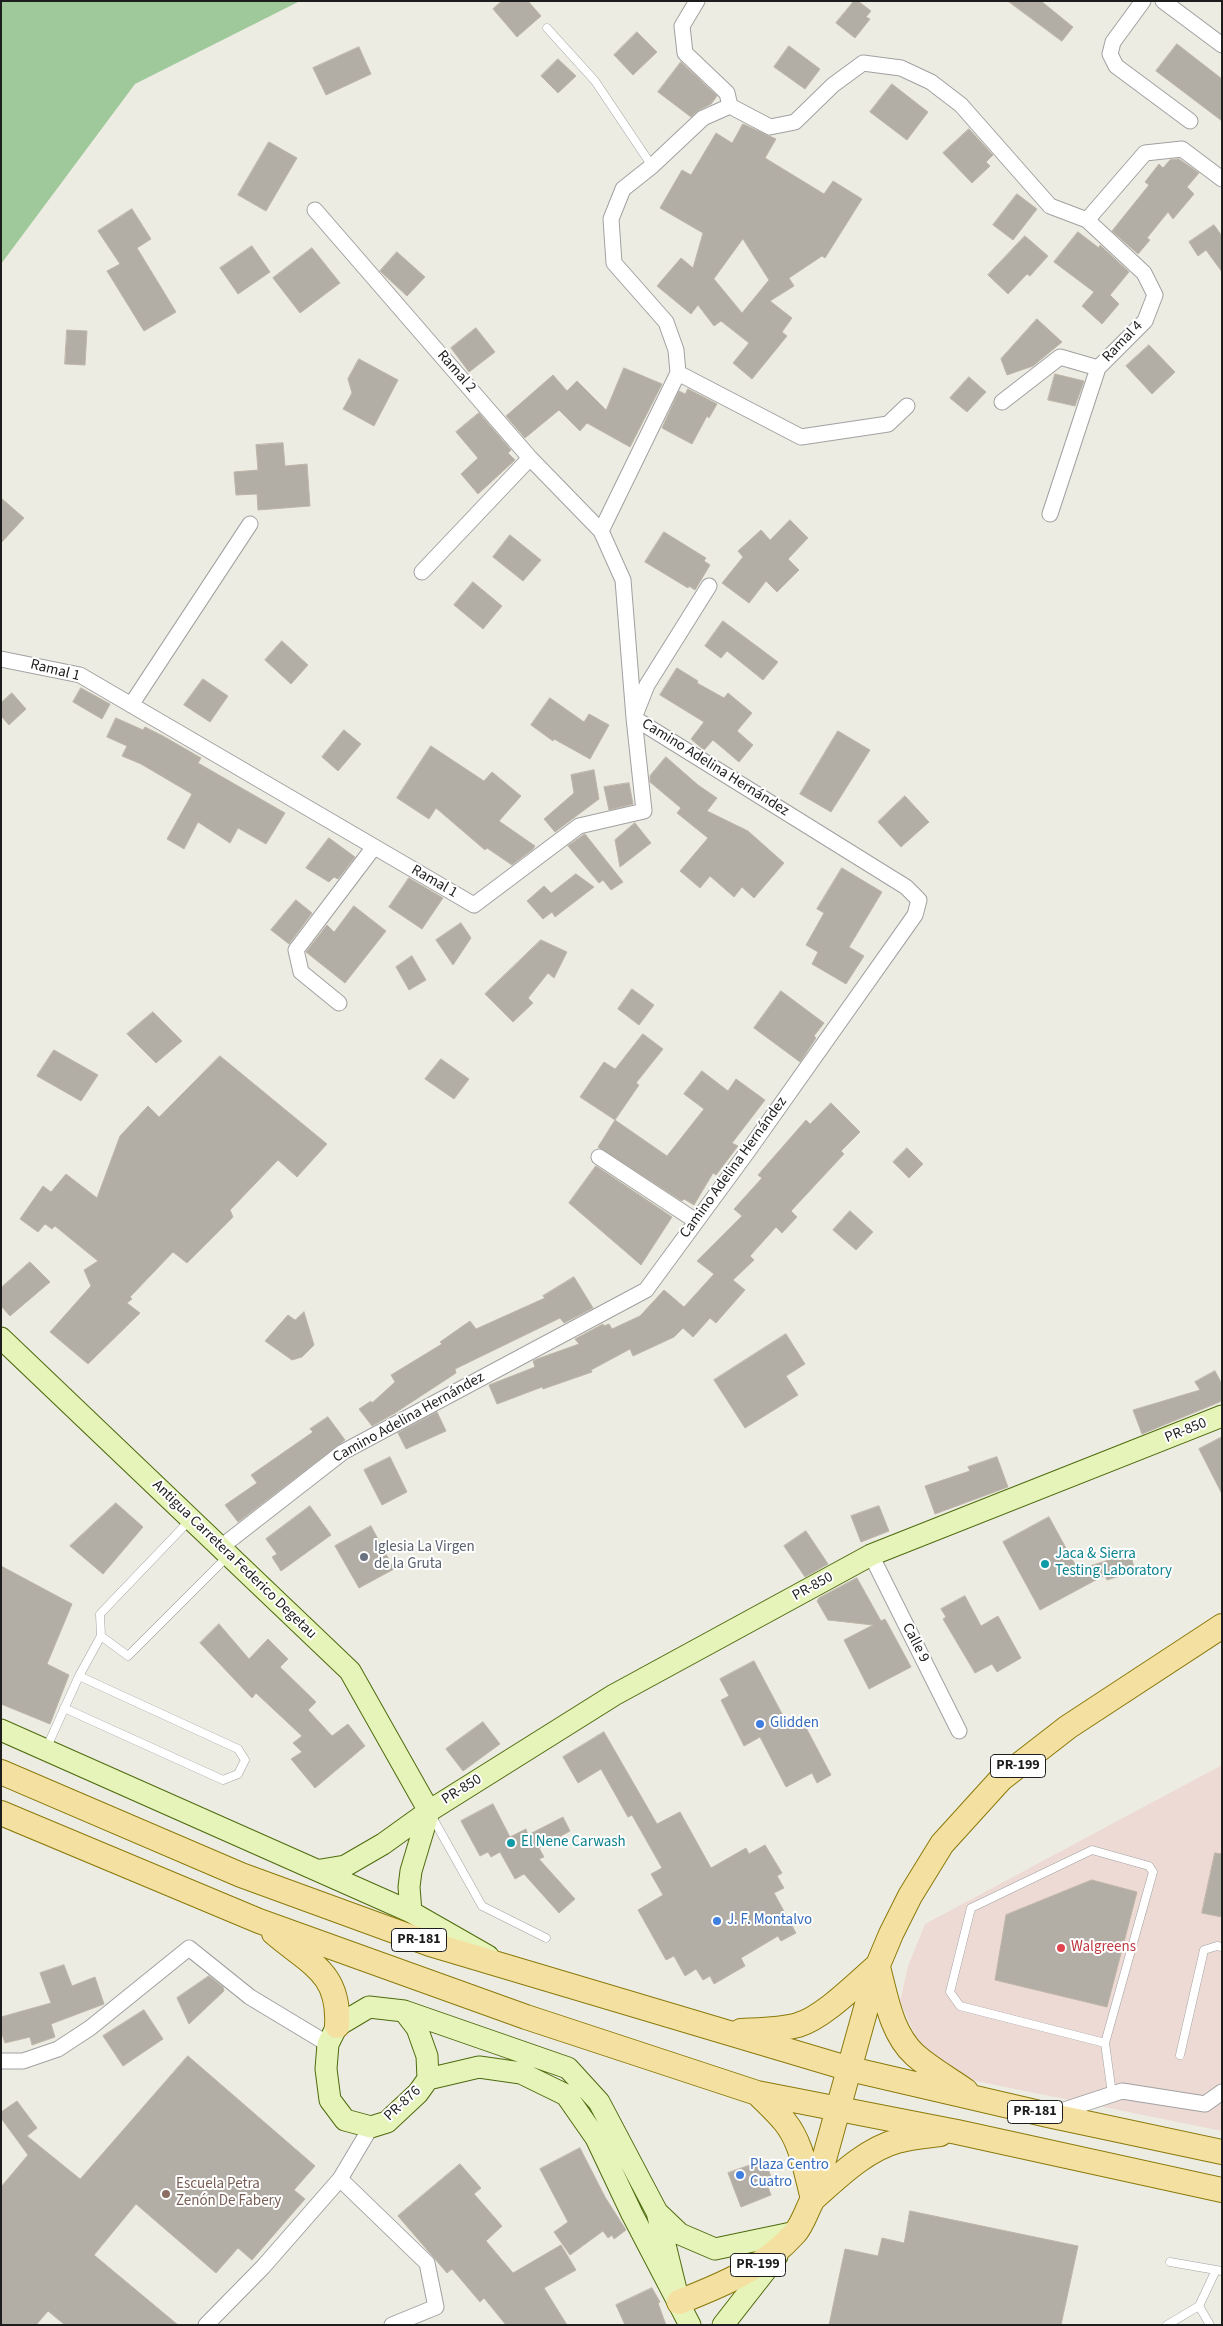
<!DOCTYPE html>
<html>
<head>
<meta charset="utf-8">
<style>
  body { margin:0 }
  #map { position:relative; width:1223px; height:2326px; overflow:hidden; background:#edece3; font-family:"Source Sans 3",sans-serif }
  canvas { display:block }
  .frame { position:absolute; inset:0; border:2px solid #1d1d1d; pointer-events:none }
</style>
</head>
<body>
<div id="map">
<canvas width="1223" height="2326"></canvas>
<div class="frame"></div>
</div>
<script>
const ctx = document.querySelector('canvas').getContext('2d');
ctx.lineJoin = 'round';
function fill(path, color) { ctx.fillStyle = color; ctx.fill(path, 'evenodd'); }
function trace(path, color, width, dash) { ctx.strokeStyle = color; ctx.lineWidth = width; ctx.lineCap = dash ? 'butt' : 'round'; ctx.setLineDash(dash || []); ctx.stroke(path); }
function label(font, color, halo, rows, align = 'center') {
  ctx.font = font + ' "Source Sans 3",sans-serif'; ctx.lineWidth = 4; ctx.setLineDash([]); ctx.textBaseline = 'middle'; ctx.strokeStyle = halo; ctx.fillStyle = color; for (const [text, x, y, turn = 0] of rows) {
    ctx.save(); ctx.translate(x, y); ctx.rotate((+turn || 0) * Math.PI / 180); ctx.textAlign = isNaN(turn) ? turn : align; if (halo) ctx.strokeText(text, 0, 0); ctx.fillText(text, 0, 0); ctx.restore();
  }
}
const commercial = new Path2D(`
  M1222,1765V2131L961,2078L920,2046L900,2002L908,1966L925,1924Z`);
const forest = new Path2D(`
  M1,1H300L135,84L1,264Z`);
const building = new Path2D(`
  M502,1H528L541,16L517,37L493,9Z
  M854,1H858L871,11L866,17L870,19L855,38L836,23Z
  M1008,1H1041L1073,27L1062,41Z
  M637,32L657,52L633,75L614,55Z
  M1177,44L1222,79V121L1156,71Z
  M789,46L820,69L805,89L774,67Z
  M359,47L371,74L326,95L313,68Z
  M558,59L576,76L558,93L541,76Z
  M681,62L717,96L711,104L699,110L691,117L658,92Z
  M892,84L928,112L907,140L870,112Z
  M743,124L776,139L765,158L824,194L833,181L862,199L825,258L822,256L789,278L794,286L770,301L792,318L782,332L787,336L752,379L733,363L749,343L721,321L714,326L698,305L691,314L657,286L681,258L693,268L703,233L660,208L682,170L691,175L716,133L732,143ZM743,239L769,280L742,313L714,279Z
  M969,129L993,155L986,162L990,166L972,183L943,153Z
  M269,142L297,158L266,211L238,195Z
  M1179,159L1199,173L1187,187L1194,194L1173,219L1168,212L1147,238L1150,240L1138,254L1112,231L1149,185L1145,182L1159,164L1163,168L1170,160Z
  M1017,194L1037,209L1013,240L993,225Z
  M132,209L151,239L137,248L176,312L144,331L107,271L120,264L98,231Z
  M1214,225L1222,236V272L1206,250L1198,256L1189,242Z
  M1078,232L1099,248L1100,245L1129,272L1110,295L1119,304L1102,324L1082,306L1094,292L1054,262Z
  M1025,236L1048,256L1030,276L1027,274L1008,294L988,275Z
  M252,246L270,272L238,294L220,268Z
  M312,248L340,283L300,313L273,278Z
  M397,252L425,277L407,296L380,271Z
  M1037,319L1062,342L1033,366L1007,375L1001,359Z
  M476,328L495,352L469,372L451,348Z
  M67,330L87,331L85,365L65,364Z
  M1149,345L1175,372L1152,394L1126,366Z
  M359,359L398,380L374,426L343,409L352,393L348,379Z
  M624,368L662,384L630,447L587,423L580,431L559,410L525,438L506,416L553,375L567,391L577,381L606,410Z
  M1055,374L1084,381L1075,406L1048,400Z
  M969,377L986,392L967,412L950,398Z
  M688,389L717,404L709,418L707,416L692,444L662,428L679,391L685,394Z
  M479,413L511,450L508,453L515,460L478,494L461,474L478,458L456,432Z
  M283,443L285,466L307,464L310,506L258,510L257,494L236,495L234,472L258,470L256,445Z
  M1,498L24,518L1,543Z
  M790,520L808,538L788,559L799,570L777,592L766,581L749,603L722,583L743,557L738,551L761,530L770,540Z
  M664,532L706,558L704,561L710,565L695,590L689,586L688,588L645,562Z
  M510,535L541,560L523,581L493,557Z
  M473,582L502,606L483,629L454,605Z
  M723,621L778,662L763,680L727,651L721,658L705,646Z
  M282,641L308,665L291,684L265,660Z
  M677,668L698,681L697,683L724,698L728,693L752,713L737,731L753,745L739,762L713,740L704,750L691,739L704,722L660,695Z
  M203,679L228,696L210,722L184,705Z
  M81,688L110,704L102,719L73,702Z
  M12,693L26,709L9,725L1,716V703Z
  M550,698L584,722L589,714L609,725L590,759L554,739L553,741L531,725Z
  M116,718L143,730L145,727L163,736L201,758L198,763L285,813L266,844L238,828L230,843L198,822L184,849L167,839L192,794L141,764L122,756L127,746L107,737Z
  M344,730L361,744L338,771L322,757Z
  M838,731L870,750L831,812L800,794Z
  M431,746L484,781L492,772L521,796L499,821L535,846L533,849L512,865L487,848L485,850L436,808L429,819L397,798Z
  M666,757L698,785L717,798L707,811L748,831L784,863L754,898L742,887L734,897L710,876L700,888L680,871L708,838L677,813L681,808L650,782V776Z
  M594,770L599,799L555,832L544,819L574,793L571,775Z
  M629,783L633,804L609,810L604,787Z
  M905,796L929,822L901,847L878,822Z
  M635,823L651,843L620,867L615,840Z
  M585,834L623,882L611,890L603,880L599,883L568,846Z
  M329,838L355,857L338,879L334,877L329,882L306,868Z
  M842,868L882,892L849,947L864,956L846,984L812,964L818,952L806,945L824,913L817,909Z
  M576,874L594,887L555,917L552,912L543,919L527,901L544,886L551,893Z
  M409,878L443,898L422,929L389,907Z
  M296,900L312,913L289,944L271,930Z
  M354,906L386,931L345,983L306,952L327,925L334,932Z
  M461,923L471,938L453,965L436,940Z
  M541,940L567,952L554,978L548,973L528,998L533,1003L513,1022L485,994Z
  M412,956L426,980L409,990L396,967Z
  M632,989L654,1005L639,1025L618,1009Z
  M781,991L824,1023L814,1036L816,1038L800,1062L754,1028Z
  M153,1012L182,1041L156,1063L127,1034Z
  M643,1034L663,1049L636,1083L639,1085L615,1120L580,1097L604,1062L615,1069Z
  M54,1050L98,1075L81,1101L37,1076Z
  M220,1056L327,1144L297,1177L278,1160L230,1210L233,1217L187,1263L173,1252L130,1297L132,1299L127,1303L140,1313L88,1364L50,1332L91,1286L84,1270L98,1261L55,1226L52,1229L45,1224L38,1232L20,1219L43,1186L51,1192L66,1174L97,1198L120,1136L148,1106L159,1117Z
  M441,1059L469,1079L454,1099L425,1079Z
  M702,1071L728,1091L736,1079L765,1100L732,1143L738,1146L716,1175L713,1173L694,1205L684,1199L682,1201L598,1147L615,1120L667,1156L704,1109L684,1094Z
  M831,1103L860,1132L841,1151L844,1154L791,1211L797,1217L782,1233L776,1227L750,1256L754,1260L733,1280L745,1290L716,1323L710,1318L693,1337L683,1328L674,1337L633,1356L630,1349L591,1370L592,1372L543,1389L542,1387L497,1404L489,1385L535,1367L533,1361L537,1359L579,1344L575,1339L603,1324L604,1326L609,1324L612,1329L640,1316L664,1290L684,1307L714,1274L697,1261L742,1216L734,1209L762,1178L758,1175L806,1120L810,1124Z
  M907,1148L923,1164L909,1178L893,1162Z
  M596,1166L672,1217L641,1265L569,1203Z
  M850,1211L873,1232L856,1250L833,1230Z
  M30,1262L50,1282L10,1316L1,1306V1288Z
  M574,1277L593,1308L564,1323L560,1318L455,1369L456,1373L395,1413L372,1426L359,1409L371,1401L372,1403L395,1382L391,1375L442,1344L440,1342L470,1321L476,1329L545,1298L543,1296Z
  M304,1312L314,1345L302,1357L292,1360L265,1341L288,1315L295,1320Z
  M786,1334L805,1364L786,1376L798,1395L745,1428L714,1380Z
  M1215,1371L1222,1384V1401L1142,1434L1133,1410L1200,1390L1195,1382Z
  M437,1412L446,1431L406,1449L398,1433Z
  M328,1417L345,1440L238,1522L225,1505L257,1483L251,1475L313,1432L310,1429Z
  M1222,1437V1494L1199,1449Z
  M390,1457L407,1492L382,1505L364,1470Z
  M997,1457L1008,1487L935,1514L925,1486L970,1471L968,1467Z
  M116,1503L143,1527L103,1574L70,1546Z
  M310,1506L331,1535L281,1571L272,1557L277,1554L266,1539Z
  M879,1506L889,1531L861,1542L851,1516Z
  M1049,1517L1078,1570L1130,1553L1135,1571L1107,1580L1105,1575L1040,1610L1003,1542Z
  M371,1526L394,1569L359,1588L335,1546Z
  M806,1531L828,1564L805,1577L784,1546Z
  M1,1566L72,1604L47,1664L69,1675L50,1724L1,1704Z
  M857,1578L881,1621L885,1619L911,1667L869,1689L844,1640L873,1625L828,1620L817,1601L819,1598Z
  M965,1596L981,1626L998,1616L1021,1658L997,1672L992,1664L975,1673L943,1619L946,1617L941,1609Z
  M219,1624L249,1659L268,1639L288,1659L280,1667L316,1702L308,1710L332,1736L348,1724L365,1746L315,1788L291,1759L302,1752L293,1743L302,1736L256,1693L252,1698L200,1643Z
  M754,1661L789,1727L802,1720L831,1775L817,1783L812,1773L786,1787L760,1737L744,1746L721,1700L729,1696L720,1679Z
  M483,1722L500,1744L463,1771L446,1749Z
  M604,1732L657,1824L680,1812L711,1868L746,1848L749,1854L765,1845L782,1873L777,1876L784,1888L774,1893L796,1933L781,1941L778,1936L741,1958L745,1966L714,1984L710,1976L703,1980L696,1969L685,1976L674,1956L666,1960L638,1910L663,1895L651,1874L662,1868L632,1815L628,1817L601,1769L578,1783L563,1757Z
  M493,1804L510,1837L526,1829L528,1835L563,1817L570,1831L539,1848L544,1857L539,1859L575,1899L559,1913L524,1874L515,1879L500,1852L491,1857L488,1852L480,1856L461,1821Z
  M1215,1853L1222,1854V1917L1202,1913Z
  M1092,1880L1137,1892L1107,2007L995,1980L1006,1915Z
  M64,1965L72,1986L95,1977L104,2004L51,2024L55,2037L32,2045L30,2037L5,2043L1,2031V2017L51,2003L40,1973Z
  M209,1976L223,1987L224,1991L189,2024L177,1998Z
  M144,2010L163,2039L123,2066L103,2036Z
  M188,2056L315,2166L294,2190L305,2199L252,2260L238,2248L216,2273L136,2204L94,2255L178,2325H65L48,2311L36,2325H1V2187L28,2155L1,2118V2112L17,2101L37,2128L27,2136L80,2179Z
  M580,2148L605,2197L626,2230L614,2239L612,2235L608,2238L603,2231L570,2255L554,2232L568,2222L540,2169Z
  M765,2160L772,2180L766,2182L771,2195L741,2207L728,2173Z
  M460,2164L481,2188L474,2194L502,2226L486,2241L513,2273L561,2245L576,2270L544,2288L567,2325H506L484,2298L480,2302L452,2269L447,2273L398,2216Z
  M910,2211L1078,2246L1061,2325H829L845,2249L878,2256L882,2238L904,2243Z
  M652,2288L660,2302L658,2303L666,2325H625L616,2305Z`);
const lane = new Path2D(`
  M547,28L595,81L652,166
  M190,1520L100,1614L101,1636L128,1656L228,1556
  M64,1708L223,1780L238,1774L245,1760L238,1749L79,1676
  M46,1749L79,1676L101,1636
  M431,1815L482,1906L546,1938
  M1105,2043L960,2006L950,1992L971,1908L1092,1850L1149,1866L1153,1872L1105,2043L1112,2094
  M1180,2055L1204,1950L1217,1946L1222,1947
  M1170,2262L1216,2270
  M1199,2306L1210,2325
  M1167,2325L1199,2306L1216,2270L1222,2271`);
const street = new Path2D(`
  M697,1L682,26L685,53L727,93L730,106
  M1143,1L1113,42L1110,54L1116,66L1190,121
  M1163,1L1222,45
  M315,210L530,458L601,531
  M1087,220L1145,153L1182,149L1222,179
  M678,373L801,437L888,424L907,406
  M1002,402L1060,357L1098,368
  M422,572L530,458
  M1,659L80,675L474,905L579,826L644,811L634,718L647,685L709,586
  M131,705L250,524
  M339,1003L301,972L296,950L374,847
  M599,1157L696,1221
  M221,1547L343,1452L646,1290L748,1151L915,915L919,900L906,887L634,718L623,580L601,531L678,373L676,350L666,322L614,263L611,219L623,189L652,166L703,118L730,106L770,127L795,122L833,85L863,63L901,68L931,82L961,105L1050,206L1087,220L1144,273L1155,295L1145,321L1098,368L1050,514
  M871,1555L959,1731
  M1,2061H23L58,2049L90,2028L189,1948L250,1997L328,2044
  M1052,2114L1122,2091L1205,2104L1222,2092
  M340,2179L427,2263L436,2307L392,2325
  M206,2325L263,2267L340,2179L371,2127`);
const secondary = new Path2D(`
  M1,1338L350,1671L429,1811
  M1,1730L411,1912
  M429,1811L411,1871L409,1887L411,1912L488,1956
  M321,1870L345,1866L383,1844L429,1811L614,1695L871,1555L1222,1416
  M369,2007L404,2011L417,2028L427,2056L428,2079L418,2093L387,2122L371,2127L345,2120L330,2100L326,2069L328,2044L337,2026Z
  M404,2011L568,2068L599,2102L657,2212L679,2302
  M428,2079L479,2067L521,2073L566,2095L596,2138L632,2214L690,2325
  M657,2212L680,2234L715,2249L796,2232
  M723,2325L777,2256`);
const primary = new Path2D(`
  M1,1772L241,1875L430,1944L850,2069L1048,2115L1222,2152
  M1,1813L259,1921L526,2017L757,2093L957,2132L1222,2190
  M274,1933C310,1964 340,1972 337,2026
  M878,1967C886,1997 891,2033 915,2055C931,2069 949,2079 966,2091
  M741,2031C760,2030 780,2030 798,2025C824,2017 856,1984 878,1965
  M757,2093C767,2103 777,2112 785,2122C802,2143 806,2173 813,2199
  M813,2199C838,2177 865,2150 897,2141C911,2137 925,2136 940,2134
  M679,2302C722,2285 764,2268 795,2233C803,2224 807,2209 813,2199L878,1965L891,1934L910,1896L942,1844L1001,1779L1068,1727L1222,1626`);
const markers = [
  [364,1557,5,"#6b7280"],
  [1045,1564,5,"#0f9aa8"],
  [760,1724,5,"#3f7fe0"],
  [511,1843,5,"#0f9aa8"],
  [717,1921,5,"#3f7fe0"],
  [1061,1948,5,"#e0444e"],
  [740,2175,5,"#3f7fe0"],
  [166,2194,5,"#8d6e63"]
];
const shields = [
  [1018,1766,55],
  [419,1940,55],
  [1035,2112,55],
  [758,2265,55]
];
const shieldNames = [
  ["PR-199",1018,1766],
  ["PR-181",419,1940],
  ["PR-181",1035,2112],
  ["PR-199",758,2265]
];
const streetNames = [
  ["Ramal 4",1123,342,-46],
  ["Ramal 2",456,372,49],
  ["Ramal 1",55,671,14],
  ["Camino Adelina Hernández",715,768,32],
  ["Ramal 1",434,882,30],
  ["Camino Adelina Hernández",734,1168,-54],
  ["Camino Adelina Hernández",409,1418,-29],
  ["PR-850",1186,1431,-22],
  ["Antigua Carretera Federico Degetau",234,1560,44],
  ["PR-850",813,1587,-29],
  ["Calle 9",915,1643,63],
  ["PR-850",462,1790,-32],
  ["PR-876",403,2104,-43]
];
const worshipNames = [
  ["Iglesia La Virgen",374,1548],
  ["de la Gruta",374,1565]
];
const cultureNames = [
  ["Jaca & Sierra",1055,1555],
  ["Testing Laboratory",1055,1572],
  ["El Nene Carwash",521,1843]
];
const shopNames = [
  ["Glidden",770,1724],
  ["J. F. Montalvo",727,1921],
  ["Plaza Centro",750,2166],
  ["Cuatro",750,2183]
];
const healthNames = [
  ["Walgreens",1071,1948]
];
const educationNames = [
  ["Escuela Petra",176,2185],
  ["Zenón De Fabery",176,2202]
];
fill(commercial, '#eddad4');
fill(forest, '#9fc99b');
fill(building, '#b2aea6');
trace(building, '#beb5a7', 1);
trace(lane, '#a1a1a1', 9);
trace(street, '#a1a1a1', 17);
trace(secondary, '#4e6b0d', 23);
trace(primary, '#8a7a0b', 26);
trace(lane, '#fff', 8);
trace(street, '#fff', 15);
trace(secondary, '#e6f4ba', 21);
trace(primary, '#f4e1a1', 24);
for (const [x, y, r, color] of markers) { const dot = new Path2D(); dot.arc(x, y, r, 0, 2 * Math.PI); ctx.fillStyle = color; ctx.fill(dot); trace(dot, '#fff', 2); }
for (const [x, y, w] of shields) { const box = new Path2D(); box.roundRect(x - w / 2, y - 11.5, w, 23, 4); ctx.fillStyle = '#fff'; ctx.fill(box); trace(box, '#1d1d1d', 1); }
label('bold 14px', '#1d1d1d', null, shieldNames);
label('15px', '#1d1d1d', '#fff', streetNames);
label('15px', '#5b616d', '#fff', worshipNames, 'left');
label('15px', '#0d838f', '#fff', cultureNames, 'left');
label('15px', '#366cbe', '#fff', shopNames, 'left');
label('15px', '#be3a42', '#fff', healthNames, 'left');
label('15px', '#785e54', '#fff', educationNames, 'left');
</script>
</body>
</html>
